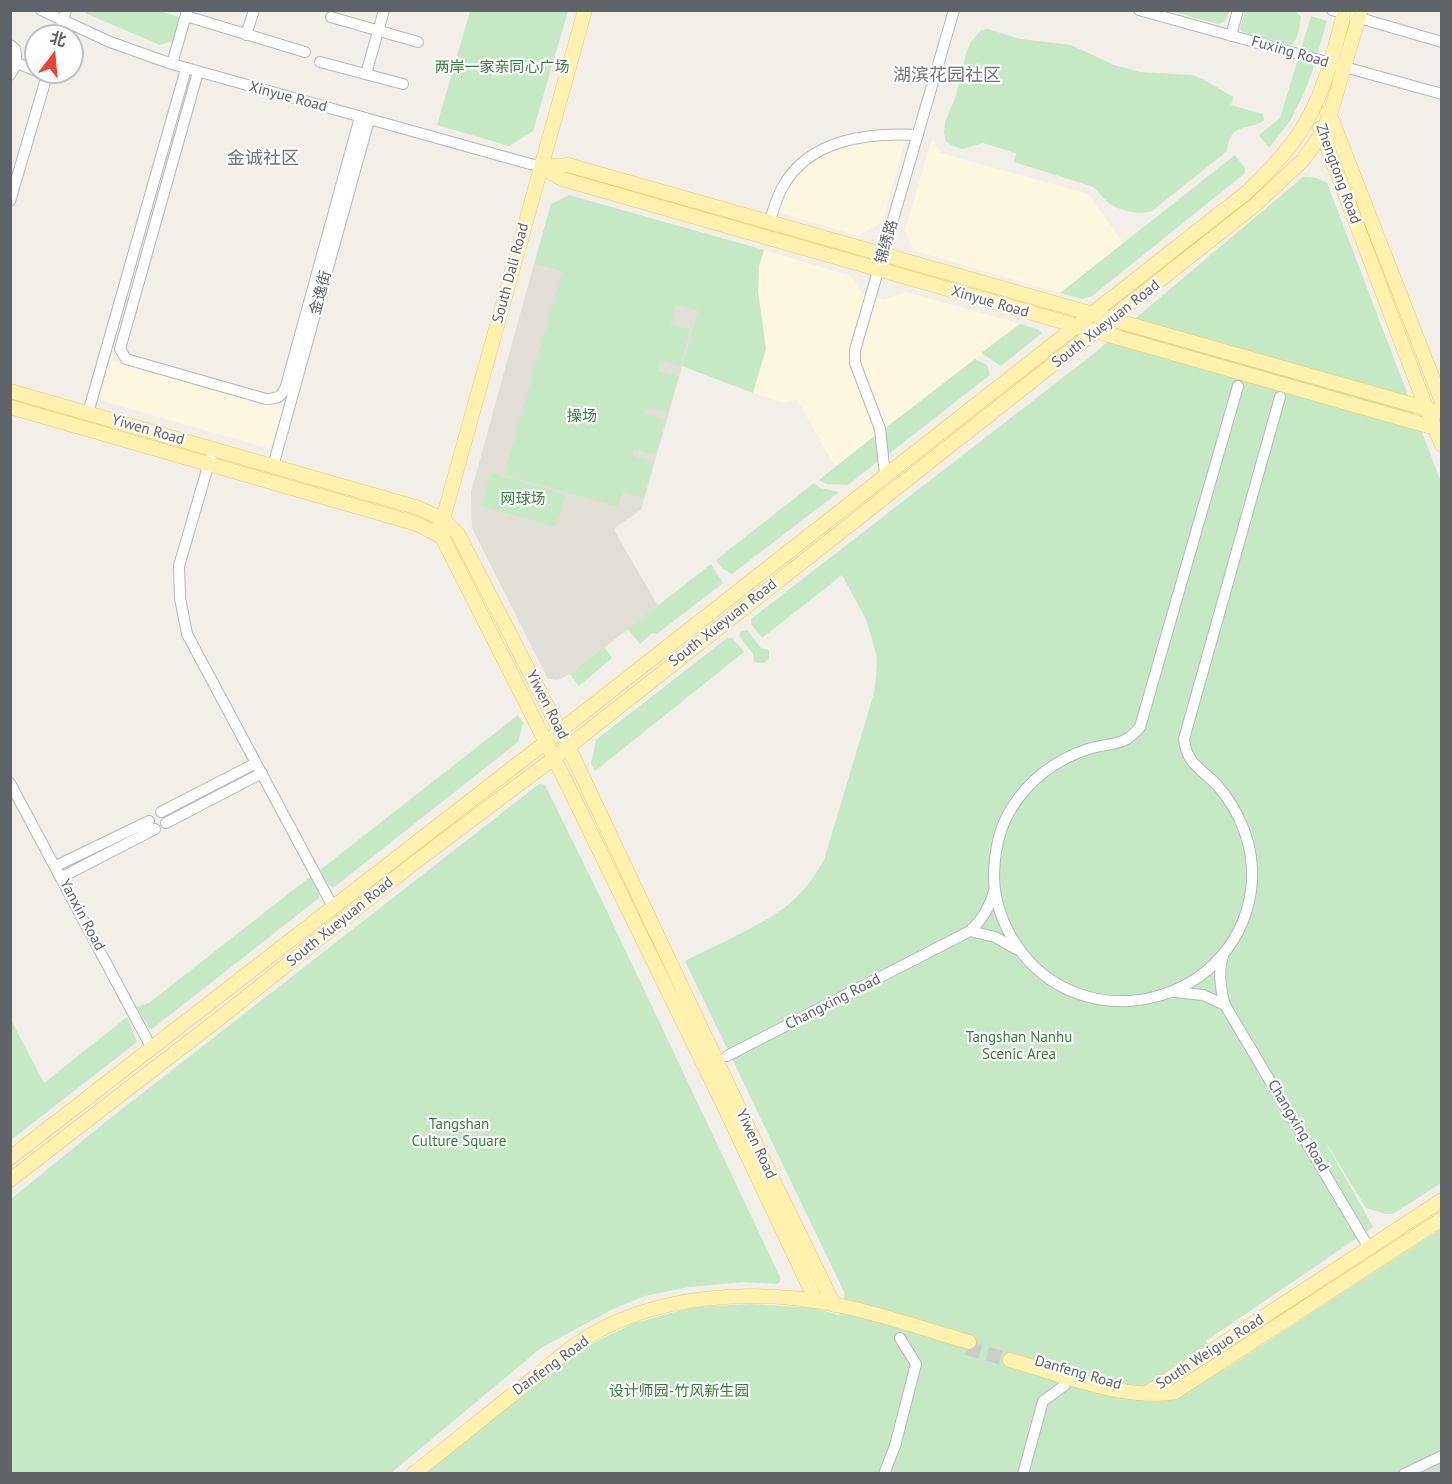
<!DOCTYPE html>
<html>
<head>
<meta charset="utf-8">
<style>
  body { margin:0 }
  #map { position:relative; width:1452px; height:1484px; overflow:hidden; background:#f1efe8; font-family:"PT Sans","Noto Sans SC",sans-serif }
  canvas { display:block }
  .frame { position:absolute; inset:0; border:12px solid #5f6368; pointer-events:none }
  .north { position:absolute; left:24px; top:24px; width:60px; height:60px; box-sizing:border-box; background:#fff; border:2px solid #bfc1c3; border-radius:50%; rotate:16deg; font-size:16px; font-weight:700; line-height:24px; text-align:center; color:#5f6368 }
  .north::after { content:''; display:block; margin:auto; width:21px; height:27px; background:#ea4335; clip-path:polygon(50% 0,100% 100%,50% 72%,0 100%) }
</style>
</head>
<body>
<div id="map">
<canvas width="1452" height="1484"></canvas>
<div class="frame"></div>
<div class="north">北</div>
</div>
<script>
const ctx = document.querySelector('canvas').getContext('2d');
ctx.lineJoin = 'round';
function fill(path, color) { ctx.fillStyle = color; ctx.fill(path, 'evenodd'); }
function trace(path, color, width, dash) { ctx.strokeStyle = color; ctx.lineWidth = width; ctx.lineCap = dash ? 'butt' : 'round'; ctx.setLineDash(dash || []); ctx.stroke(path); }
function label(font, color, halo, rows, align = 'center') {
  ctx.font = font + ' "PT Sans","Noto Sans SC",sans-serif'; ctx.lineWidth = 4.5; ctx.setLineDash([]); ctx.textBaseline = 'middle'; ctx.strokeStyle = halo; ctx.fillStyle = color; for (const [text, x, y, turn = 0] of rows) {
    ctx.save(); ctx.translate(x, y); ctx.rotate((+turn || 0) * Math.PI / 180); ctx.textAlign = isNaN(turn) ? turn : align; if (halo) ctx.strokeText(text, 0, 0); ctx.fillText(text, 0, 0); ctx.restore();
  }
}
const commercial = new Path2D(`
  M885,139L905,141L882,222L858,236L778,212L791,181L821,155L843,145Z
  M932,139L941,153L1088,194L1124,244L1060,293L915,251L905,231Z
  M764,250L851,276L863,294L884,300L906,292L1020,324L835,467L797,399L784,403L753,393L766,349L758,291L759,266Z
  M114,349L112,361L283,409L271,449L100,400Z`);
const education = new Path2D(`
  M534,264L698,311L641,510L616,527L614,530L658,606L570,674L558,680L548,679L472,528L471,492Z`);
const green = new Path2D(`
  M84,11H160L182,18L176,40L160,45L87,14Z
  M470,11H568L533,131L509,146L437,125Z
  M1171,11H1230L1224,22L1218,24Z
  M1245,11H1295L1301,17C1299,27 1299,40 1290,46L1243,32L1240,29Z
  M1311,16L1327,21L1313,69L1305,91L1290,121L1269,148L1259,135L1280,118Z
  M988,29L1020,39L1071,45L1114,65L1140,72L1192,75L1203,79L1233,97L1231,105L1263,114L1264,120C1254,129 1237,124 1230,138C1228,142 1228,147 1226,152L1152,211C1140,215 1119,211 1109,203C1102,198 1099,190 1091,186L1014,162L1016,153L983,143L962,149L951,145L946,141L944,133L945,122L956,96L966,54L971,42L981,30Z
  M1235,155L1245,168V173L1092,296L1082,299L1060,293Z
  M1303,177L1317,178L1327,183L1441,482V1183L1393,1214H1386L1366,1208L1322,1136L1373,1227L1206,1341L1224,1370L1441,1229V1473L425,1474L559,1364L595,1342L635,1323L693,1307L751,1304L814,1308L839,1315L845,1294L685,961C718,944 776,920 800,894C810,883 817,872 824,860L874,693L876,677L877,657L866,619L842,575L762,638L751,624V619L1092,355Z
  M569,195L764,250L759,266L758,291L766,349L753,393L682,366L698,311L676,305L670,324L690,330L680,366L660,360L657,371L678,377L668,412L647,407L645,414L665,420L655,455L634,449L633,456L653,462L643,498L622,492L618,507L504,475L562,272L534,264L551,204Z
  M1020,324L1037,329L1042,333L1001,366L981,353Z
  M975,359L987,365L990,375L886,456L884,429Z
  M878,433L881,459L848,485L826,484L819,480Z
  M491,473L565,494L556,527L481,506Z
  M814,483L820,488L839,492L732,574L722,568L716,560Z
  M711,564L723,583L657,634L652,633L640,644L628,629Z
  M747,630L761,648L769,650V659L763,663L754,662L753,654L739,636L741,631Z
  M727,638H732L744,652L595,771L591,764L596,740Z
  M604,647L612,658L579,686L570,674Z
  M518,715L523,723L518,742L333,888L328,884L320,870Z
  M539,784L545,785L603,903L780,1277V1282L777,1284L744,1282L689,1287L645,1296L613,1309L541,1348L391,1473H11V1199L108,1120Z
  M311,876L319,893V898L152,1029L149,1028L136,1007L149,1003Z
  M127,1017L137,1042L11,1140V1020L44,1083Z`);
const majorTunnel = new Path2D(`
  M967,1348L1010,1360`);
const minor = new Path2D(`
  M41,10L110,42L172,64L541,167
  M1139,10L1442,94
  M1332,10L1442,42
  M186,16L305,52
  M331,17L418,42
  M246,35L254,10
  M58,36L66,10
  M1231,36L1238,10
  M10,45L15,49L17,63L36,71
  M320,62L403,84
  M172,64L187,11
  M198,72L120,349L126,359L266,399C278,399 282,396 286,386L360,117
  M366,74L384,10
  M10,75L17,63
  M10,201L48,72
  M769,223C773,212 776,199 782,188C808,139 869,132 918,135
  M1238,386L1140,727C1123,748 1110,742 1088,749C1055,760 1029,780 1011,809C998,830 994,855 994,879C995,902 1003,924 1015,943C1082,1046 1243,1004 1252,881C1254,846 1240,811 1217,785C1201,768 1187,765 1184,739L1280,397
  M88,413L186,69
  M213,449L179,566L180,598L187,634L333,907
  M273,466L369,120
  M885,475L880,429L855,363V350L954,10
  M10,783L151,1047
  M161,812L256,763
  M166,823L262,773
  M56,866L149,821
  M62,877L155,829
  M970,931L995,937L1016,949
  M1223,956C1218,972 1220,988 1225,1005L1369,1248
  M1174,992L1203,995L1225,1005
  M727,1056L970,931C982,920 990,907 994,891
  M884,1474L895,1446L916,1364L900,1338
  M1023,1474L1043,1401L1065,1385
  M1404,1474L1442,1456`);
const major = new Path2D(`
  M1327,113L1330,115L1442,402
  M1320,128L1426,407L1442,445
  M541,167L562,179L1442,430
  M541,167L568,165L1442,413
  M10,391L419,508L443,519L458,534L568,746L763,1159L834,1305
  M10,407L417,524L442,537L564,778L722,1102L816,1301
  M439,525L443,519L585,10
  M10,1158L546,742L1246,193C1265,175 1283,157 1298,135C1323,99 1334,52 1345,10
  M10,1180L225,1014L414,863L554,758L1255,205L1303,160L1322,133L1330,115L1361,10
  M1010,1360C1060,1374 1124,1401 1175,1392L1442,1219
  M1147,1393L1442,1200
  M413,1474C454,1442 494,1409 535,1377C549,1366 563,1353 578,1343C652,1293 757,1287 842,1306C885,1315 927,1330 969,1342`);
const streetNames = [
  ["Fuxing Road",1290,52,16],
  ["Xinyue Road",288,97,15],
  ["Zhengtong Road",1338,174,70],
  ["锦绣路",887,242,-74],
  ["South Dali Road",511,273,-75],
  ["金逸街",321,293,-75],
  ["Xinyue Road",990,302,16],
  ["South Xueyuan Road",1106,324,-38],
  ["Yiwen Road",148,430,16],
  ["South Xueyuan Road",723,623,-38],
  ["Yiwen Road",547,705,63],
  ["Yanxin Road",82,915,62],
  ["South Xueyuan Road",340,922,-39],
  ["Changxing Road",833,1002,-27],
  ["Changxing Road",1298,1126,59],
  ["Yiwen Road",756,1144,65],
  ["South Weiguo Road",1210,1352,-33],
  ["Danfeng Road",551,1366,-36],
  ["Danfeng Road",1078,1373,16]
];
const parkNames = [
  ["两岸一家亲同心广场",502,68],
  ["操场",582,417],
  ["网球场",523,500],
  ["Tangshan Nanhu",1019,1038],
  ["Scenic Area",1019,1055],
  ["Tangshan",459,1125],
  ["Culture Square",459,1142],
  ["设计师园-竹风新生园",679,1392]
];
const quarterNames = [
  ["湖滨花园社区",947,76],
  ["金诚社区",263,159]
];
fill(commercial, '#fef7e0');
fill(education, '#e1ded6');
fill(green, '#c5e8c5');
trace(majorTunnel, '#ccccc8', 14, [14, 7]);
trace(minor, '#b5b8bc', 12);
trace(major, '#f2c960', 15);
trace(minor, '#fff', 10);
trace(major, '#fff2af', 14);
label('15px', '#5f6368', '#fff', streetNames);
label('15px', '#348238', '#fff', parkNames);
label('18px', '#70757a', '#fff', quarterNames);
</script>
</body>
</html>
